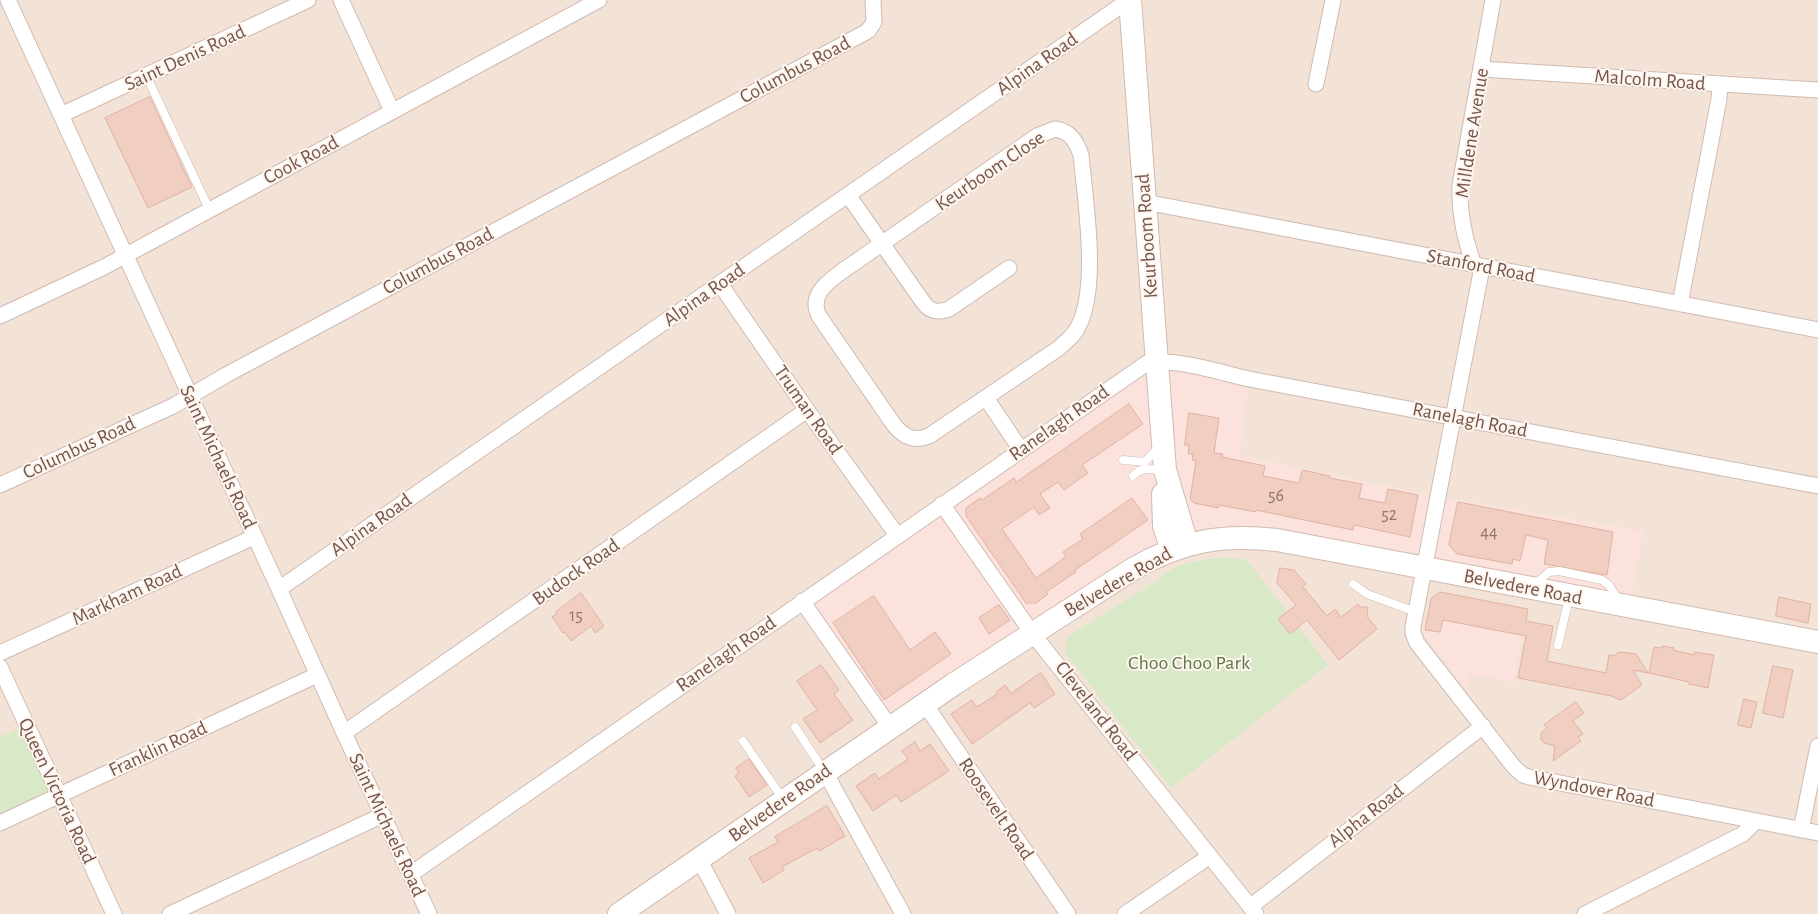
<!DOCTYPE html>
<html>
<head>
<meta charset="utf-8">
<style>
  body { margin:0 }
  canvas { display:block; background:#fcf2e8 }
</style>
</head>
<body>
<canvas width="1818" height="914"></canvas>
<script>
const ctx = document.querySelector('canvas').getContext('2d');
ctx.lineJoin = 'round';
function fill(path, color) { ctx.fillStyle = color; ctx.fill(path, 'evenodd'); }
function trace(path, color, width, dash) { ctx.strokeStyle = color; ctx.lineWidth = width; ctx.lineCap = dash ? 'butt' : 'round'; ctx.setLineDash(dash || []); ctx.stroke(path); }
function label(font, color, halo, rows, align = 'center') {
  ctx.font = font + ' "Alegreya Sans",sans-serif'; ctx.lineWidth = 4; ctx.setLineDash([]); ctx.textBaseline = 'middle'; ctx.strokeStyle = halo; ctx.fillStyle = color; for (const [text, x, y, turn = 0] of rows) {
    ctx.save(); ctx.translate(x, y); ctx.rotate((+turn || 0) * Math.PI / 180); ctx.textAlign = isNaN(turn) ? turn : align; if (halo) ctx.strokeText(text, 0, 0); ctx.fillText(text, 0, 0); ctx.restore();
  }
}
const residential = new Path2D(`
  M0,0H1818V914H0ZM1238,456L1438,497L1133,569Z`);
const commercial = new Path2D(`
  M1147,363L1249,379L1239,456L1439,497L1643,531L1630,607L1277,540L1200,542L890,727L802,601Z
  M1440,592L1528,609L1514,682L1470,674L1467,690L1424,634L1431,599Z`);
const green = new Path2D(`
  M1227,557L1247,560L1328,665L1171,788L1065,653L1067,637L1157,581C1172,562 1205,559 1227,557Z
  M23,726L52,791L0,816V737Z`);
const building = new Path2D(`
  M150,97L192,187L148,208L105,118Z
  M1129,404L1143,424L1082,465L1088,473L1064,490L1058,482L1040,494L1050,508L1039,515L1034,507L1002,529L1036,578L1066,557L1063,552L1083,539L1080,534L1132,498L1148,520L1075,570L1076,572L1046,592L1048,594L1036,603H1026L966,516V508L980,498L982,500L1014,478L1016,482Z
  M1189,413L1219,418L1214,453L1223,454L1222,457L1265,466L1263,476L1299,483L1302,470L1330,476L1329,478L1362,484L1359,498L1385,503L1388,489L1418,495L1410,537L1354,525L1353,530L1256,510V512L1219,505L1218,508L1194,503L1190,499L1196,461L1192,460L1193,454H1188L1189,445H1185Z
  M1458,502L1613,532L1607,575L1544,564L1548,540L1526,535L1520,561L1513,559L1512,564L1457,554L1449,545Z
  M1280,568L1294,570L1306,584L1303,587L1327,616L1335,609L1341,617L1358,604L1360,607H1368L1367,616L1377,629L1339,660L1307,620L1290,634L1278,619L1296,605L1277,583Z
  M1440,592L1528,609L1526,621L1553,626L1547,661L1606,673L1609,655L1613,656L1619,652L1630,653L1636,654L1648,673L1633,670L1642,685L1621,700L1611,696L1518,678L1526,636L1443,620L1440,632L1425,630L1431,599Z
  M581,593L604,626L595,633L591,626L571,641L565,632L563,633L552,617L557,614L556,612Z
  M874,596L910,650L935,632L951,654L884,700L833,623Z
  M1779,597L1811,604L1808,623L1776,616Z
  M999,605L1010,620L989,634L979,618Z
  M1663,646L1674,648L1673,650L1694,655L1695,652L1714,655L1708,688L1689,684V682L1649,673L1654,647L1662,648Z
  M821,665L839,690L834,694L853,720L820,743L803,719L817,710L797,681Z
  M1773,666L1793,670L1783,718L1763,713Z
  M1041,673L1055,694L1034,708L1030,703L972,744L951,714L972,700L977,707L997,694L996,692L1005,685L1011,693Z
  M1744,699L1757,702L1751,728L1738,725Z
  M1576,702L1584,713L1573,721L1583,734L1578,737L1581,741L1553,761L1555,746L1544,743L1541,739V733L1547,728L1544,725Z
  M915,742L920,751L930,744L949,771L901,802L896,795L873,811L856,786L875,773L879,779L908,759L902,751Z
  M749,759L767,785L749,797L735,776L739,773L736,768Z
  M827,806L845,836L819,851L817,848L782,867L784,870L763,883L749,858L778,842L775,837Z`);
const service = new Path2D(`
  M146,75L209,209
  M1123,460L1145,462L1157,449
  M1133,476C1142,466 1150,470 1163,470
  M1353,584L1367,594L1416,612
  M1534,585L1549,572L1559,571L1602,580L1609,585L1619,601
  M1558,645L1569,598
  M795,727L824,771
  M743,741L783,799`);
const minor = new Path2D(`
  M8,0L279,589L344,733L429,914
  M341,0L392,111
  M1481,69L1818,90
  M1316,84L1333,0
  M61,115L308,0
  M1055,129C1070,131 1076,141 1081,155C1085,200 1101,294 1075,332C1071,338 1064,343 1059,348L929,436C914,442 904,437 894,425L819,316C809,296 826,283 841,272L1037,136Z
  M848,195L923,302C930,312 938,313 949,309L1009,268
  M1145,202L1818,330
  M1474,265C1465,240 1459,212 1460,185L1493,0
  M1482,267L1413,627V633L1417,643L1514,767L1523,775L1529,777L1818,833
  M720,284L807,410L897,535
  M1680,304L1719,99L1720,84
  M0,316L104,267L599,0
  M986,398L1021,450
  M0,485L173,406L226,375L868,31L874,22L873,0
  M942,504L1032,633L1256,914
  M279,589L1129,0
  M802,601L890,727
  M0,653L254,537
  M0,667L114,914
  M925,704L1068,914
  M344,733L807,410
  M825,772L903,914
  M0,823L317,675
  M1801,830L1818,746
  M699,859L728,914
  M411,874L1147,363C1177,358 1218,372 1249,379L1818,486
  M1250,907L1483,726
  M170,914L383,815
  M1125,914L1210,856
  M1585,914L1743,834L1756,821`);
const secondary = new Path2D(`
  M1130,0L1165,470L1187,544
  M1163,494L1164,526L1172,550
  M619,914L954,684L1133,569C1181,541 1221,534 1277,540L1818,642`);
const numberNames = [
  ["56",1276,496],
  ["52",1389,515],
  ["44",1489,533],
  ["15",576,616]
];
const streetNames = [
  ["Saint Denis Road",185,58,-25],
  ["Alpina Road",1037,64,-35],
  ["Columbus Road",795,70,-28],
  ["Malcolm Road",1650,80,4],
  ["Milldene Avenue",1472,133,-81],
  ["Cook Road",301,160,-28],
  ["Keurboom Close",990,171,-34],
  ["Keurboom Road",1147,236,-94],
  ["Columbus Road",438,261,-28],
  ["Stanford Road",1481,266,11],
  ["Alpina Road",704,295,-35],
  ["Truman Road",808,410,55],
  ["Ranelagh Road",1470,420,11],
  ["Ranelagh Road",1059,423,-35],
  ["Columbus Road",79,448,-25],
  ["Saint Michaels Road",218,457,65],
  ["Alpina Road",371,525,-35],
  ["Budock Road",576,572,-35],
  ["Belvedere Road",1118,582,-30],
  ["Belvedere Road",1523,587,11],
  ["Markham Road",127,595,-25],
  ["Ranelagh Road",726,654,-35],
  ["Cleveland Road",1096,711,52],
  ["Franklin Road",158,749,-25],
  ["Wyndover Road",1594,789,11],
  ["Queen Victoria Road",57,791,65],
  ["Belvedere Road",780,803,-35],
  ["Roosevelt Road",996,809,56],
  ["Alpha Road",1366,816,-38],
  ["Saint Michaels Road",387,825,65]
];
const parkNames = [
  ["Choo Choo Park",1189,663]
];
fill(residential, '#f3e3d7');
fill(commercial, '#fbe2dc');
fill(green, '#d9e9c7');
fill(building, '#f0cec1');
trace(building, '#e2b2a2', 1);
trace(service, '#cfbab1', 9);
trace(minor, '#cfbab1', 17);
trace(secondary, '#d2baaf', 24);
trace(service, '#fff', 8);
trace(minor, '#fff', 15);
trace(secondary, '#fff', 22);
label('18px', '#94746a', null, numberNames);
label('20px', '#75564d', '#fef6ee', streetNames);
label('20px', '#5c7a45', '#fef6ee', parkNames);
</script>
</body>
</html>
